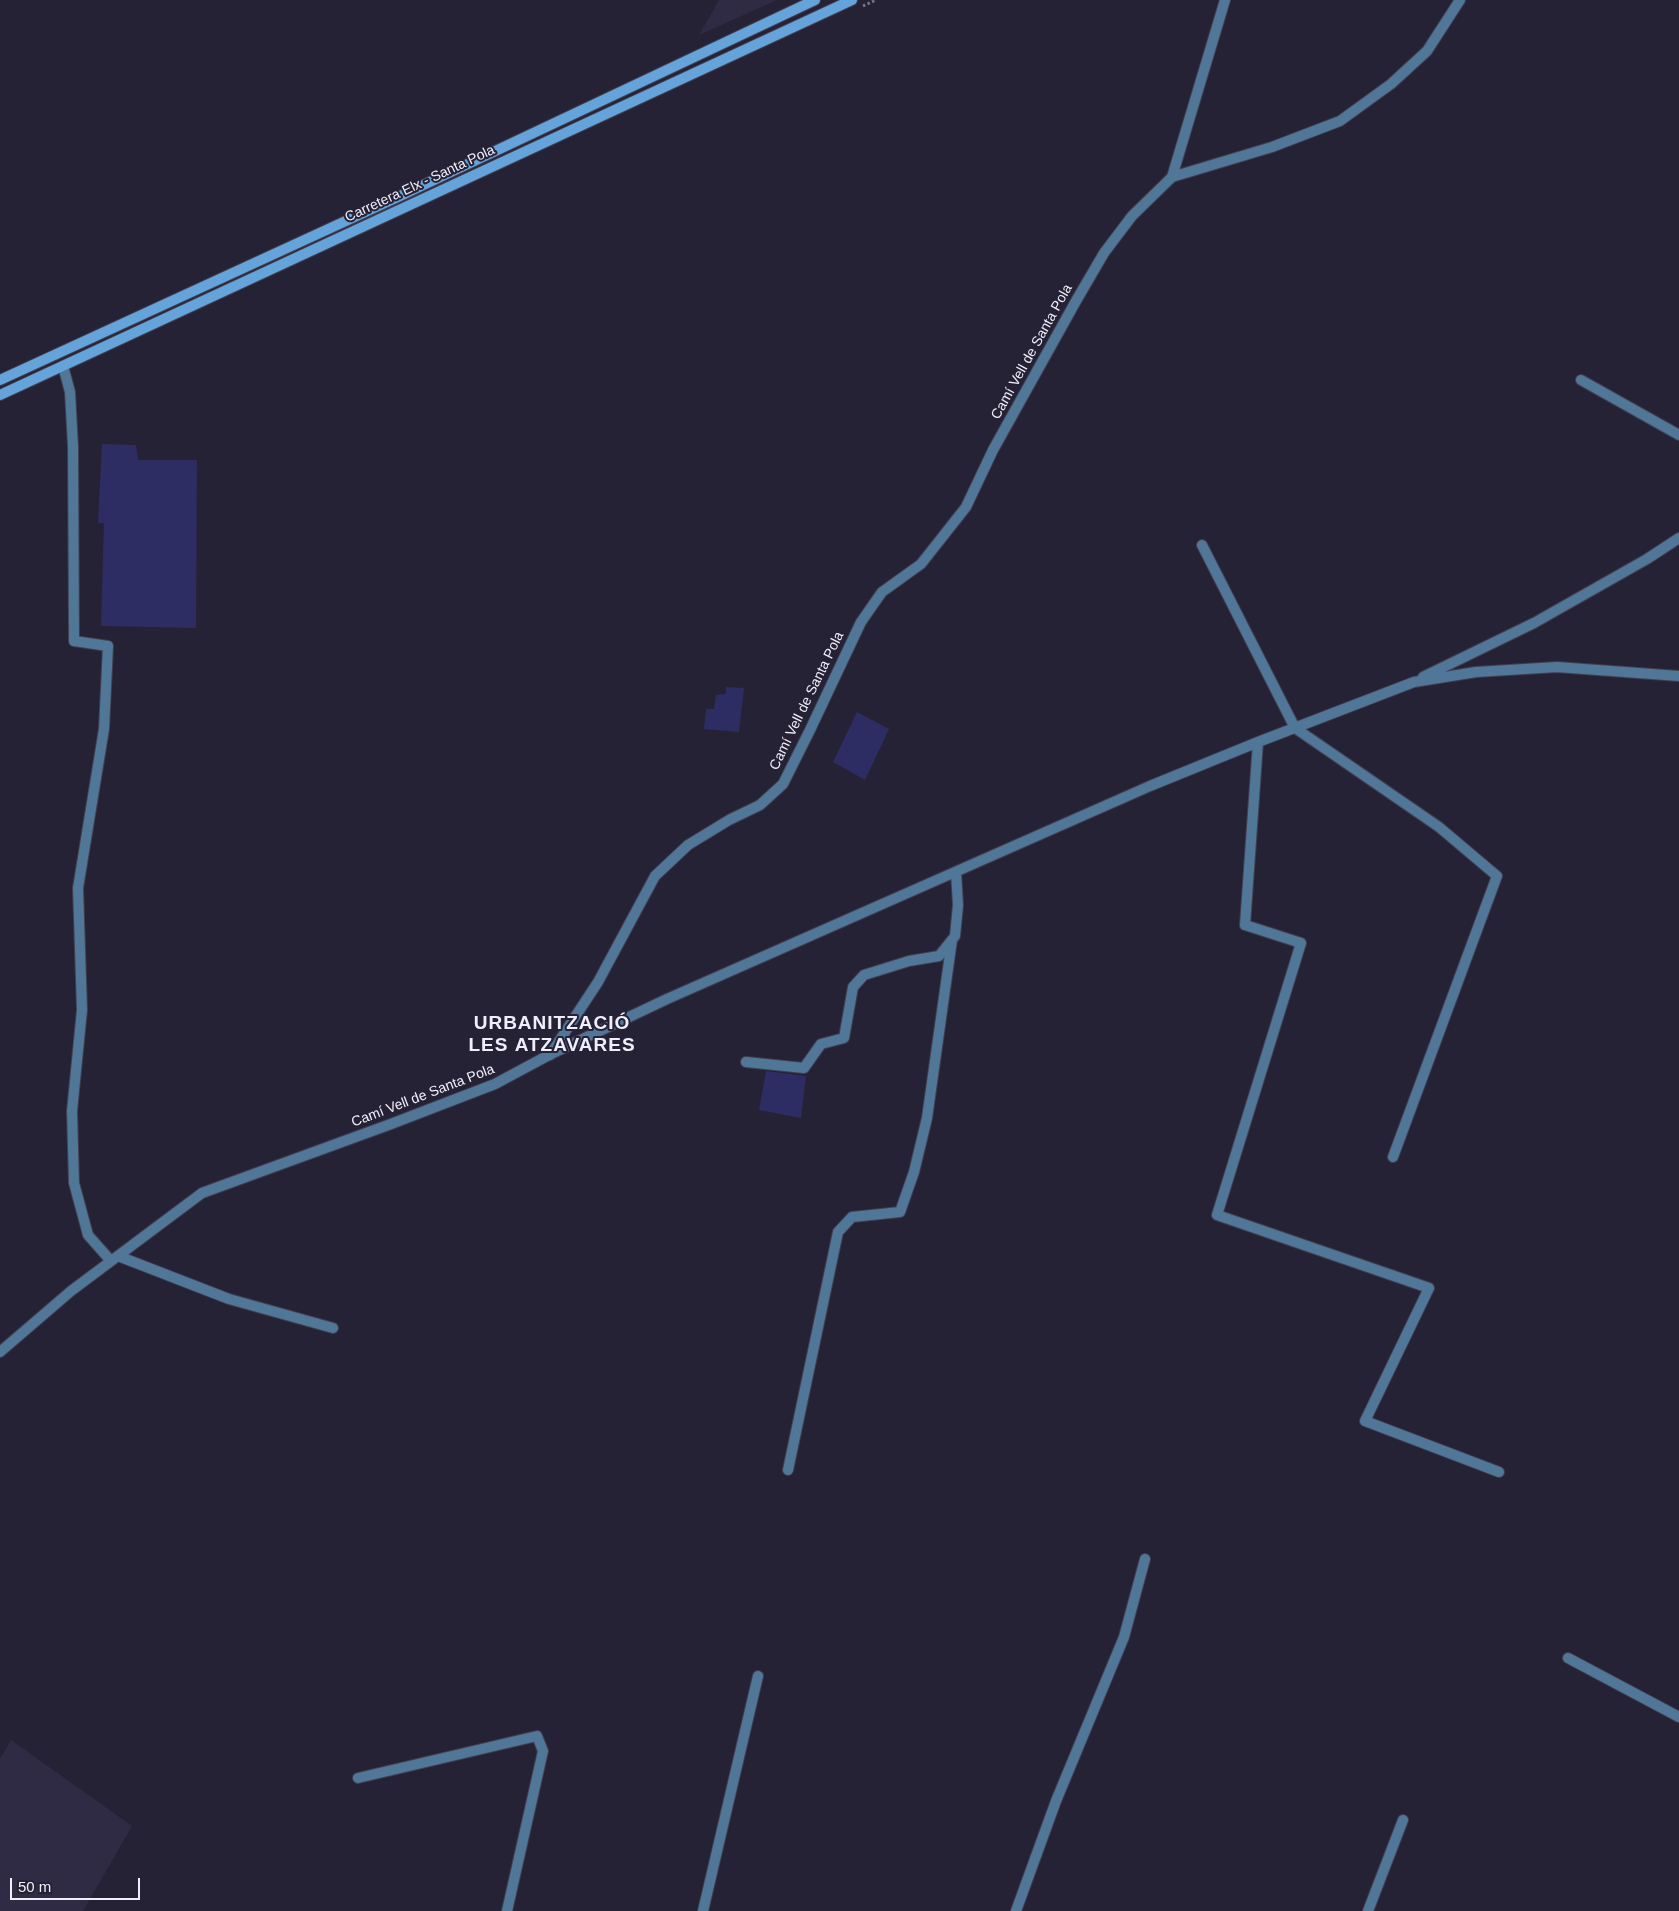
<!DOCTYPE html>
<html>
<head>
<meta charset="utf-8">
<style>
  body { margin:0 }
  #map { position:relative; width:1679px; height:1911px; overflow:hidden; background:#262235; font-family:Arial,sans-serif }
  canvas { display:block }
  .scale { position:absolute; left:10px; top:1878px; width:130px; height:22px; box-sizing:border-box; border:2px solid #efeefa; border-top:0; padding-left:6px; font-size:15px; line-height:18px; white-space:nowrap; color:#efeefa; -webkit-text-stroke:4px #262235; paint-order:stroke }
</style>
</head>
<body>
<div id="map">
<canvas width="1679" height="1911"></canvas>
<div class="scale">50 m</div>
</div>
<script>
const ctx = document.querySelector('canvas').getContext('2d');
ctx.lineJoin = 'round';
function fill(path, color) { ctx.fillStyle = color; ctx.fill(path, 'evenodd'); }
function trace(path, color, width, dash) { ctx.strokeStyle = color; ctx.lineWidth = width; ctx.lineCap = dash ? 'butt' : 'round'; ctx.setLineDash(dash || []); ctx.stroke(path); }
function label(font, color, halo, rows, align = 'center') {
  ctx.font = font + ' Arial,sans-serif'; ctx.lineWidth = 4; ctx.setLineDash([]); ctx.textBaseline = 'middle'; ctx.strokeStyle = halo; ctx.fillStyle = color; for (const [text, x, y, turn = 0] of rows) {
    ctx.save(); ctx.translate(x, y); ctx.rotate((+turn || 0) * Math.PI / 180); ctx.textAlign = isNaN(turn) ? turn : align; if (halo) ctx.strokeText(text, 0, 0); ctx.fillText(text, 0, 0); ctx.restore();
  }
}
const built = new Path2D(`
  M719,0H777L699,35Z
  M11,1740L132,1826L83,1911H0V1759Z`);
const building = new Path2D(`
  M102,444L136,445L138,460H197L196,628L101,626L104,523H98Z
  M726,687L744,688L739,732L704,729L706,709H714L716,695L726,694Z
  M857,712L889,729L865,780L833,762Z
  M766,1071L806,1076L801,1118L759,1110Z`);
const path = new Path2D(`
  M863,6L876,0`);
const minor = new Path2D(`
  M1172,177L1225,0
  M63,366L70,392L73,447L74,641L108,646L104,729L78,888L82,1010L72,1111L74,1183L88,1235L111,1261
  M1581,380L1679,435
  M1202,545L1295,728L1439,827L1497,876L1393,1157
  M1423,677L1534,623L1647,559L1679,538
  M1258,742L1245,925L1301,943L1217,1215L1429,1288L1365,1421L1499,1472
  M550,1055L598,982L655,876L688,845L729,820L760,805L783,784L810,730L861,622L882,592L921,564L966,507L993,450L1076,301L1104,253L1132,216L1172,177L1272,147L1340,121L1391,84L1427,51L1460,0
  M746,1062L804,1068L821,1044L844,1038L853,987L864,975L909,961L939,956L955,936L958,905L956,872
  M118,1256L229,1299L333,1328
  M0,1352L71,1291L202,1193L391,1124L495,1084L549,1055L667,999L1150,786L1258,742L1414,682L1476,672L1557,667L1679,676
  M788,1470L838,1232L852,1217L900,1212L914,1172L927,1118L952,940
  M1568,1658L1679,1717
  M358,1778L537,1736L543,1751L507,1911
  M703,1911L758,1676
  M1016,1911L1056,1801L1124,1637L1145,1559
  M1368,1911L1403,1820`);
const secondary = new Path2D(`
  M0,380L398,197L815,0
  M0,395L852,0`);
const streetNames = [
  ["Carretera Elx - Santa Pola",420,184,-25],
  ["Camí Vell de Santa Pola",1032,352,-61],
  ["Camí Vell de Santa Pola",807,701,-64],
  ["Camí Vell de Santa Pola",423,1096,-21]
];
const districtNames = [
  ["URBANITZACIÓ",552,1024],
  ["LES ATZAVARES",552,1046]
];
fill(built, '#302b44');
fill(building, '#2d2d63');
trace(minor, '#423f51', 12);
trace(secondary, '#423f51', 12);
trace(path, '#777585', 3, [2.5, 2.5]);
trace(minor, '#507698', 10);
trace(secondary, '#65a3db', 10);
label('14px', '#efeefa', '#262235', streetNames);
ctx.letterSpacing = '1px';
label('bold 19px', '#efeefa', '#262235', districtNames);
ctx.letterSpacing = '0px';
</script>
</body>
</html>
